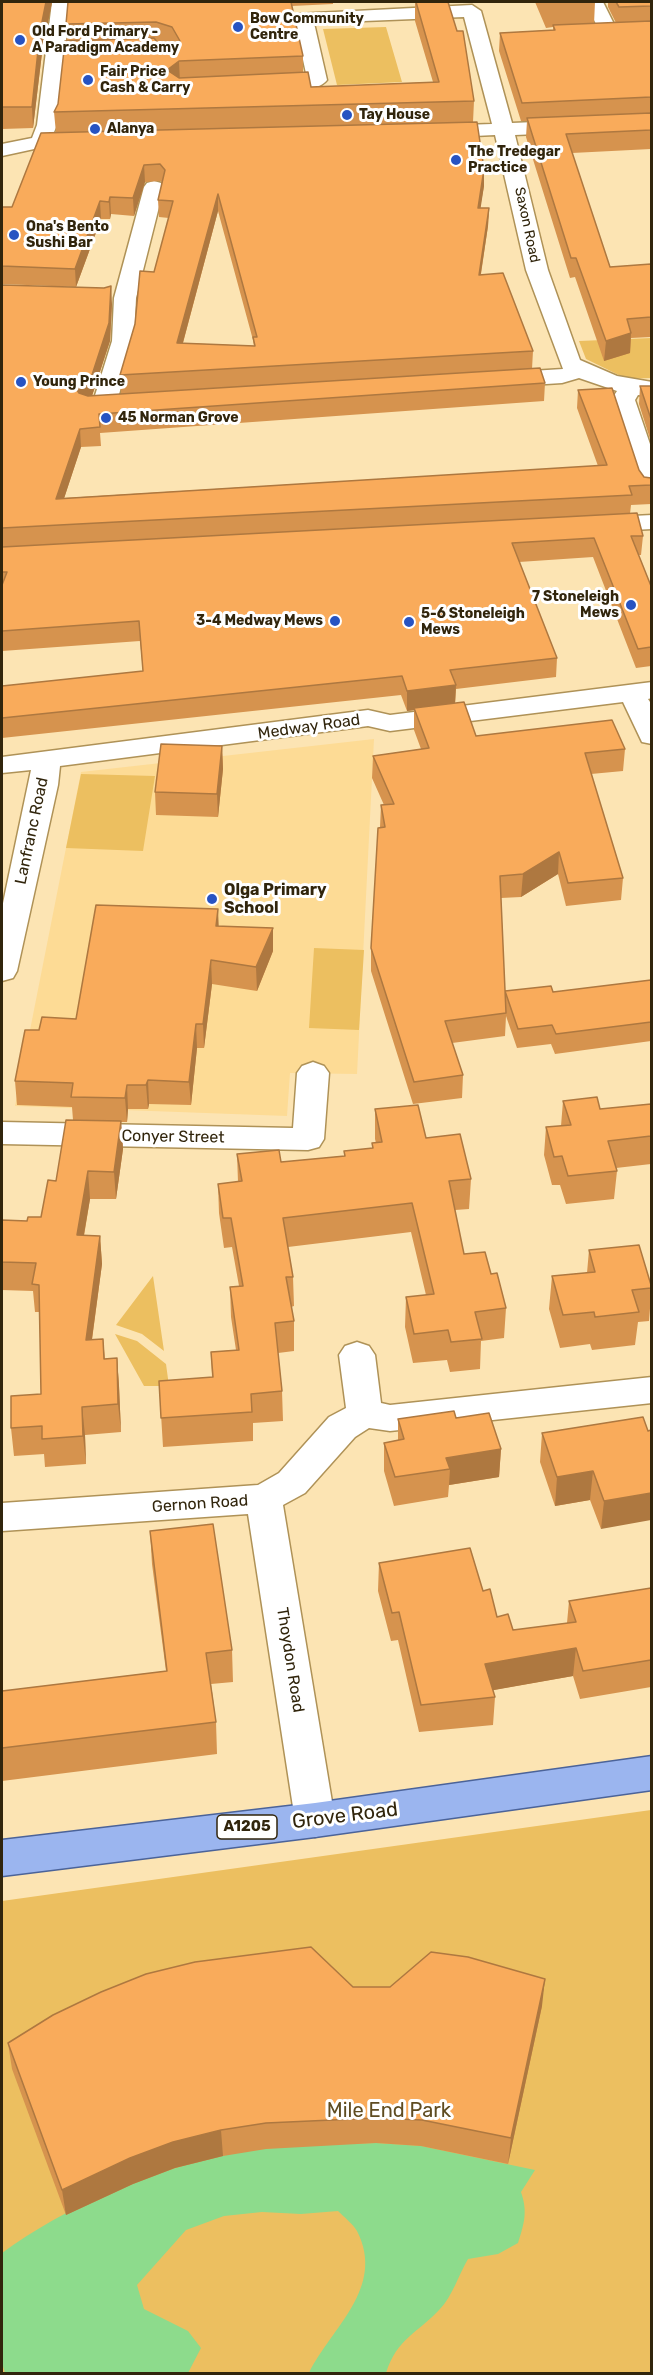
<!DOCTYPE html>
<html>
<head>
<meta charset="utf-8">
<style>
  body { margin:0 }
  #map { position:relative; width:653px; height:2375px; overflow:hidden; background:#fce4b3; font-family:Rubik,sans-serif }
  canvas { display:block }
  .frame { position:absolute; inset:0; border:3px solid #31250c; pointer-events:none }
</style>
</head>
<body>
<div id="map">
<canvas width="653" height="2375"></canvas>
<div class="frame"></div>
</div>
<script>
const ctx = document.querySelector('canvas').getContext('2d');
ctx.lineJoin = 'round';
function fill(path, color) { ctx.fillStyle = color; ctx.fill(path, 'evenodd'); }
function trace(path, color, width, dash) { ctx.strokeStyle = color; ctx.lineWidth = width; ctx.lineCap = dash ? 'butt' : 'round'; ctx.setLineDash(dash || []); ctx.stroke(path); }
function label(font, color, halo, rows, align = 'center') {
  ctx.font = font + ' Rubik,sans-serif'; ctx.lineWidth = 6; ctx.setLineDash([]); ctx.textBaseline = 'middle'; ctx.strokeStyle = halo; ctx.fillStyle = color; for (const [text, x, y, turn = 0] of rows) {
    ctx.save(); ctx.translate(x, y); ctx.rotate((+turn || 0) * Math.PI / 180); ctx.textAlign = isNaN(turn) ? turn : align; if (halo) ctx.strokeText(text, 0, 0); ctx.fillText(text, 0, 0); ctx.restore();
  }
}
const built = new Path2D(`
  M374,739L357,1074L290,1073L287,1116L15,1106L81,772Z`);
const green = new Path2D(`
  M386,27L402,82L337,85L323,29Z
  M651,338V378L627,379L586,359L579,341Z
  M81,774L155,776L143,851L66,848Z
  M314,948L364,950L359,1030L309,1028Z
  M153,1276L164,1351L142,1334L116,1325Z
  M115,1334L137,1341L166,1364L169,1386H144Z
  M651,1810V2373H2V1901Z`);
const water = new Path2D(`
  M376,2143L421,2146L535,2170L521,2192C528,2212 524,2224 518,2243L498,2254L468,2259C459,2274 452,2297 440,2309C418,2333 397,2338 386,2373H309C331,2328 386,2288 357,2231C353,2224 344,2217 338,2211L301,2214L262,2212L224,2216L186,2230L137,2285L144,2309L188,2331L201,2348L188,2373H5L2,2363V2253C65,2207 145,2173 221,2156C272,2145 324,2145 376,2143Z`);
const minor = new Path2D(`
  M585,2H603L618,32L616,36H602Z
  M472,5L481,11L512,123L652,117V129L515,135L548,270L580,360L617,376L652,382V396L638,395L635,400L652,450V495L643,493L640,488L611,400L617,391L579,378L562,383L499,387L491,385L487,380L491,375L499,373L563,369L526,270L495,135L433,138L426,136L423,132L426,128L433,126L492,124L464,17L314,23L327,80C318,93 264,100 255,88C264,75 293,84 307,78L294,18L296,14Z
  M154,181L161,183L164,187L136,298L134,341L116,405L112,410H96L92,405L112,341L114,298L144,187L147,183Z
  M652,515V529L593,532L584,530L581,525L584,520L593,518Z
  M652,682V698L648,699L652,705V744L642,742L623,702L390,731L368,726L60,766L58,785L17,971L13,978L2,981V908L31,770L2,773V757L368,710L390,715Z
  M313,1062L324,1066L329,1073L324,1139L319,1147L308,1150L2,1144V1122L293,1128L297,1073L302,1066Z
  M357,1342L369,1346L375,1355L381,1403L390,1405L652,1377V1403L390,1431L369,1428L355,1437L305,1493L283,1505L335,1820L329,1832L315,1837L301,1832L295,1820L248,1514L2,1531V1503L258,1485L279,1473L329,1417L346,1408L339,1355L345,1346Z`);
const secondary = new Path2D(`
  M52,2H70L57,125L48,146L2,156V144L32,138L37,125Z`);
const primary = new Path2D(`
  M652,1756V1790L315,1837L2,1876V1840L315,1803Z`);
const wall = new Path2D(`
  M2,2H52L42,53L33,128L2,129Z
  M68,2H333V4L292,6L303,56V72L311,87L433,82L415,21V2L474,101L473,122L484,169V186L480,208H489L488,226L481,274L533,351L532,369L121,394L120,375L154,272L169,218L159,217L158,200L162,183L161,181L145,182L134,216L111,214L110,219H101L76,287L2,284V285L112,304L110,341L92,396L545,383L544,401L100,433L101,446L81,447L64,498L598,466L577,408L578,390L644,477L651,478V504L631,505L630,514L643,536L641,555H638L651,586V666L636,668L593,557L519,562L557,658L556,677L456,689L455,703L476,736L625,749L623,771L591,774L623,878L621,900L566,906L558,874L521,897L501,898L505,991L553,992L651,980V1041L555,1054L551,1044L517,1048L506,1016L505,1036L452,1043L463,1075L462,1098L413,1104L371,971V948L380,827L381,805H384L372,778L373,756L421,749L414,730V710L407,711L401,695L2,738V686L143,671L140,641L2,651V207H12L56,133L54,112L58,104L67,41L66,24ZM158,43L170,47H161ZM218,211L253,340L254,346L183,343Z
  M535,2H595L594,24L616,23L608,7V2H651V149L572,153L610,267L651,264V337L631,338L630,353L604,361L575,277L570,278L526,137L527,121H521L499,51L500,33L553,30V27L546,28Z
  M640,386H651V442L639,404Z
  M222,746L223,769L218,817L156,815L155,792Z
  M219,926L273,928V951L257,991L212,984L204,1048H197L191,1105L149,1104L148,1109H128L127,1122H121L123,1149L116,1199H90L84,1236H100L102,1264L92,1340L103,1339L105,1359L117,1358L119,1386L121,1432L85,1435L86,1464L45,1467L44,1454L14,1456L11,1428L41,1394L40,1312H35L33,1291L2,1290V1220L27,1221L41,1217L56,1181L73,1120L72,1107L17,1105L15,1081L39,1030L76,1019Z
  M563,1101L600,1109L651,1104V1164L616,1168L617,1171L614,1199L566,1204L560,1185H552L544,1155L546,1127L561,1126Z
  M375,1109L426,1138L471,1179L469,1209L455,1210L464,1254L491,1274L506,1308L504,1338L481,1341L480,1369L450,1372L447,1360L413,1363L405,1327L406,1297L426,1295L411,1232L288,1247L293,1277L294,1306L291,1307L294,1321V1351L278,1353L282,1391L283,1421L253,1423V1441L163,1447L159,1381L212,1377L211,1352L236,1350L231,1317L230,1287L239,1286L232,1247L224,1248L219,1213L218,1184L238,1182L237,1154L281,1162L344,1156V1151L372,1148V1143H376L375,1139Z
  M589,1250L651,1285V1296L649,1321L638,1322L635,1345L592,1350L590,1344L560,1348L549,1309L552,1276L587,1273Z
  M643,1417L601,1529L590,1500L555,1506L540,1462L542,1433Z
  M456,1418L501,1449L499,1477L449,1485L448,1497L394,1506L384,1471V1443L398,1440V1419Z
  M150,1531L232,1650L233,1682L211,1684L216,1722L217,1754L2,1781V1691L166,1671L152,1564Z
  M379,1563L483,1591L497,1617L513,1630L567,1623L569,1601L651,1588V1687L580,1699L573,1676L493,1690L495,1697L493,1725L419,1732L398,1640L391,1641L378,1591Z
  M353,1987L542,2006L508,2164L421,2146L376,2143L266,2149L223,2156L175,2168L133,2184L66,2215L12,2069L8,2043Z`);
const shadedWall = new Path2D(`
  M46,2H52L42,53L33,128L32,107L40,32Z
  M179,61L180,83L167,70Z
  M144,165L145,182L134,216L133,198Z
  M484,169V186L478,225V208Z
  M218,194V211L178,361L177,343Z
  M110,197L111,214L110,219L109,202Z
  M100,201L101,219L76,287L75,269Z
  M489,208L488,226L478,292L479,275Z
  M111,286L112,304L110,341L92,396L82,398L75,387Z
  M631,333L630,353L604,361L606,341Z
  M80,429L81,447L58,517L56,499Z
  M456,685L455,705L407,711V691Z
  M222,746L223,769L218,817L217,794Z
  M559,852L558,874L521,897L523,874Z
  M218,909L219,933L216,926Z
  M273,928V951L257,991L256,967Z
  M211,960L212,984L204,1048L203,1024Z
  M196,1024L197,1048L191,1105L189,1082Z
  M148,1080L149,1104L148,1109L146,1085Z
  M127,1085L128,1109L127,1122L125,1098Z
  M121,1121L123,1149L116,1199L114,1172Z
  M88,1171L90,1199L79,1263L77,1235Z
  M100,1236L102,1264L88,1368L86,1340Z
  M117,1358L119,1386L121,1432L118,1404Z
  M82,1407L85,1435L86,1464L83,1436Z
  M501,1449L499,1477L449,1485L450,1469L446,1458Z
  M593,1471L590,1500L555,1506L557,1477Z
  M651,1493V1520L601,1529L604,1501Z
  M576,1648L573,1676L483,1692L485,1664Z
  M545,1979L542,2006L508,2164L511,2138Z
  M221,2130L223,2156L175,2168L133,2184L66,2215L62,2190L130,2158L173,2142Z`);
const building = new Path2D(`
  M2,2H46L40,32L32,107H2Z
  M68,2H291L303,56L179,61L167,70L179,78L308,72L311,87L439,82L416,2H448L457,31H463L474,101L54,112L58,104L65,41L154,38L161,47H175L180,41L172,27L156,22L66,24Z
  M616,2H651V6L619,7Z
  M651,21V97L522,103L500,33L555,30L553,25Z
  M651,113V130L566,134L610,267L651,264V317L627,319L631,333L606,341L576,258H571L527,118Z
  M477,122L484,169L478,208H489L479,275L503,273L533,351L120,375L135,324L140,271L154,272L173,201L158,200L165,170L160,164L144,165L133,198L110,197L109,202L100,201L75,269L2,266V207H12L41,133ZM218,194L257,337H253L255,346L177,343Z
  M2,285L104,288L111,286L109,323L91,378L80,380L75,387L79,393L88,396L540,368L545,383L99,414L100,427L80,429L56,499L607,465L578,390L612,388L639,470L644,477L651,478V485L629,486L632,495L2,528Z
  M640,386H651V419Z
  M637,513L643,536H631L651,586V647L638,649L594,538L512,543L557,658L450,670L456,685L407,691L402,676L2,718V686L143,671L139,621L2,631V585L7,572H2V547Z
  M464,702L476,736L612,720L625,749L585,753L623,878L568,883L559,852L523,874L500,876L506,1013L445,1021L463,1075L414,1082L371,948L378,828L385,827L381,805L394,804L373,756L429,748L414,708Z
  M161,744L222,746L217,794L155,792Z
  M96,905L218,909L216,926L273,928L256,967L211,960L203,1024H196L189,1082L148,1080L146,1085H127L125,1098L71,1097L73,1083L15,1081L25,1030H39L42,1017L76,1019Z
  M651,980V1022L556,1034L552,1025L518,1029L505,991L551,986L553,992Z
  M597,1097L600,1109L651,1104V1136L608,1141L617,1171L568,1176L562,1156L554,1157L546,1127L571,1125L563,1101Z
  M418,1105L426,1138L460,1134L471,1179L449,1181L464,1254L485,1252L491,1274L497,1273L506,1308L475,1312L482,1339L451,1342L448,1330L414,1334L406,1297L434,1294L412,1203L283,1218L293,1277H286L294,1321L275,1323L282,1391L251,1394L252,1412L161,1418L159,1381L213,1377L211,1352L239,1350L230,1287L243,1286L231,1218H223L218,1184L242,1181L237,1154L279,1150L281,1162L345,1156L344,1151L373,1148L372,1143L382,1142L375,1109Z
  M66,1120L121,1121L114,1172L88,1171L77,1235L100,1236L86,1340L103,1339L104,1359L117,1358L118,1404L82,1407L83,1436L42,1439V1426L11,1428V1396L41,1394L39,1285L32,1284L36,1263L2,1262V1220L27,1221L28,1217H41L48,1180L56,1181Z
  M639,1245L651,1285V1288L632,1290L639,1312L595,1317L594,1312L563,1315L552,1276L595,1272L589,1250Z
  M454,1411L456,1418L489,1413L501,1449L446,1458L450,1469L395,1477L384,1443L404,1439L398,1419Z
  M643,1417L648,1431L651,1430V1493L604,1501L593,1471L557,1477L542,1433Z
  M213,1524L232,1650L206,1653L216,1722L2,1748V1691L167,1671L150,1531Z
  M470,1548L483,1591L490,1589L497,1617L508,1614L513,1630L576,1622L569,1601L651,1588V1660L583,1671L576,1648L485,1664L495,1697L421,1705L399,1612L392,1613L379,1563Z
  M311,1947L353,1987H390L431,1952L468,1957L545,1979L511,2138L422,2120L376,2118L266,2123L221,2130L173,2142L130,2158L62,2190L8,2043L53,2015L101,1992L146,1974L195,1962Z`);
const markers = [
  [238,27,6,"#2753c2"],
  [20,40,6,"#2753c2"],
  [88,80,6,"#2753c2"],
  [347,115,6,"#2753c2"],
  [95,129,6,"#2753c2"],
  [456,160,6,"#2753c2"],
  [14,235,6,"#2753c2"],
  [21,382,6,"#2753c2"],
  [106,418,6,"#2753c2"],
  [631,605,6,"#2753c2"],
  [335,621,6,"#2753c2"],
  [409,622,6,"#2753c2"],
  [212,899,6,"#2753c2"]
];
const farPoinames = [
  ["Bow Community",250,19],
  ["Centre",250,35],
  ["Old Ford Primary -",32,32],
  ["A Paradigm Academy",32,48],
  ["Fair Price",100,72],
  ["Cash & Carry",100,88],
  ["Tay House",359,115],
  ["Alanya",107,129],
  ["The Tredegar",468,152],
  ["Practice",468,168],
  ["Ona's Bento",26,227],
  ["Sushi Bar",26,243],
  ["Young Prince",33,382],
  ["45 Norman Grove",118,418],
  ["7 Stoneleigh",619,597,"right"],
  ["Mews",619,613,"right"],
  ["5-6 Stoneleigh",421,614],
  ["Mews",421,630],
  ["3-4 Medway Mews",323,621,"right"]
];
const farStreetnames = [
  ["Saxon Road",527,225,78]
];
const shields = [
  [247,1827,60]
];
const shieldNames = [
  ["A1205",247,1827]
];
const streetNames = [
  ["Medway Road",309,727,-8],
  ["Lanfranc Road",32,831,-78],
  ["Conyer Street",173,1137,1],
  ["Gernon Road",200,1504,-4],
  ["Thoydon Road",290,1660,81]
];
const poiNames = [
  ["Olga Primary",224,890],
  ["School",224,908]
];
const nearStreetnames = [
  ["Grove Road",345,1816,-7]
];
const nearParknames = [
  ["Mile End Park",389,2111]
];
fill(built, '#fddb95');
fill(green, '#ecbf60');
fill(water, '#8ddb8c');
trace(minor, '#af9257', 3);
trace(secondary, '#af9257', 3);
trace(primary, '#4b6399', 3);
fill(minor, '#fff');
fill(secondary, '#fff');
fill(primary, '#9bb5ef');
fill(wall, '#d6934e');
fill(shadedWall, '#ae7840');
fill(building, '#f9ab5b');
trace(building, '#ae7840', 1.5);
for (const [x, y, r, color] of markers) { const dot = new Path2D(); dot.arc(x, y, r, 0, 2 * Math.PI); ctx.fillStyle = color; ctx.fill(dot); trace(dot, '#fff', 2); }
label('bold 14px', '#31250c', '#fff', farPoinames, 'left');
label('14px', '#31250c', '#fff', farStreetnames);
for (const [x, y, w] of shields) { const box = new Path2D(); box.roundRect(x - w / 2, y - 12, w, 24, 4.5); ctx.fillStyle = '#fff'; ctx.fill(box); trace(box, '#31250c', 1.5); }
label('bold 15px', '#31250c', null, shieldNames);
label('16px', '#31250c', '#fff', streetNames);
label('bold 16px', '#31250c', '#fff', poiNames, 'left');
label('20px', '#31250c', '#fff', nearStreetnames);
label('20px', '#5f4c21', '#fff', nearParknames);
</script>
</body>
</html>
